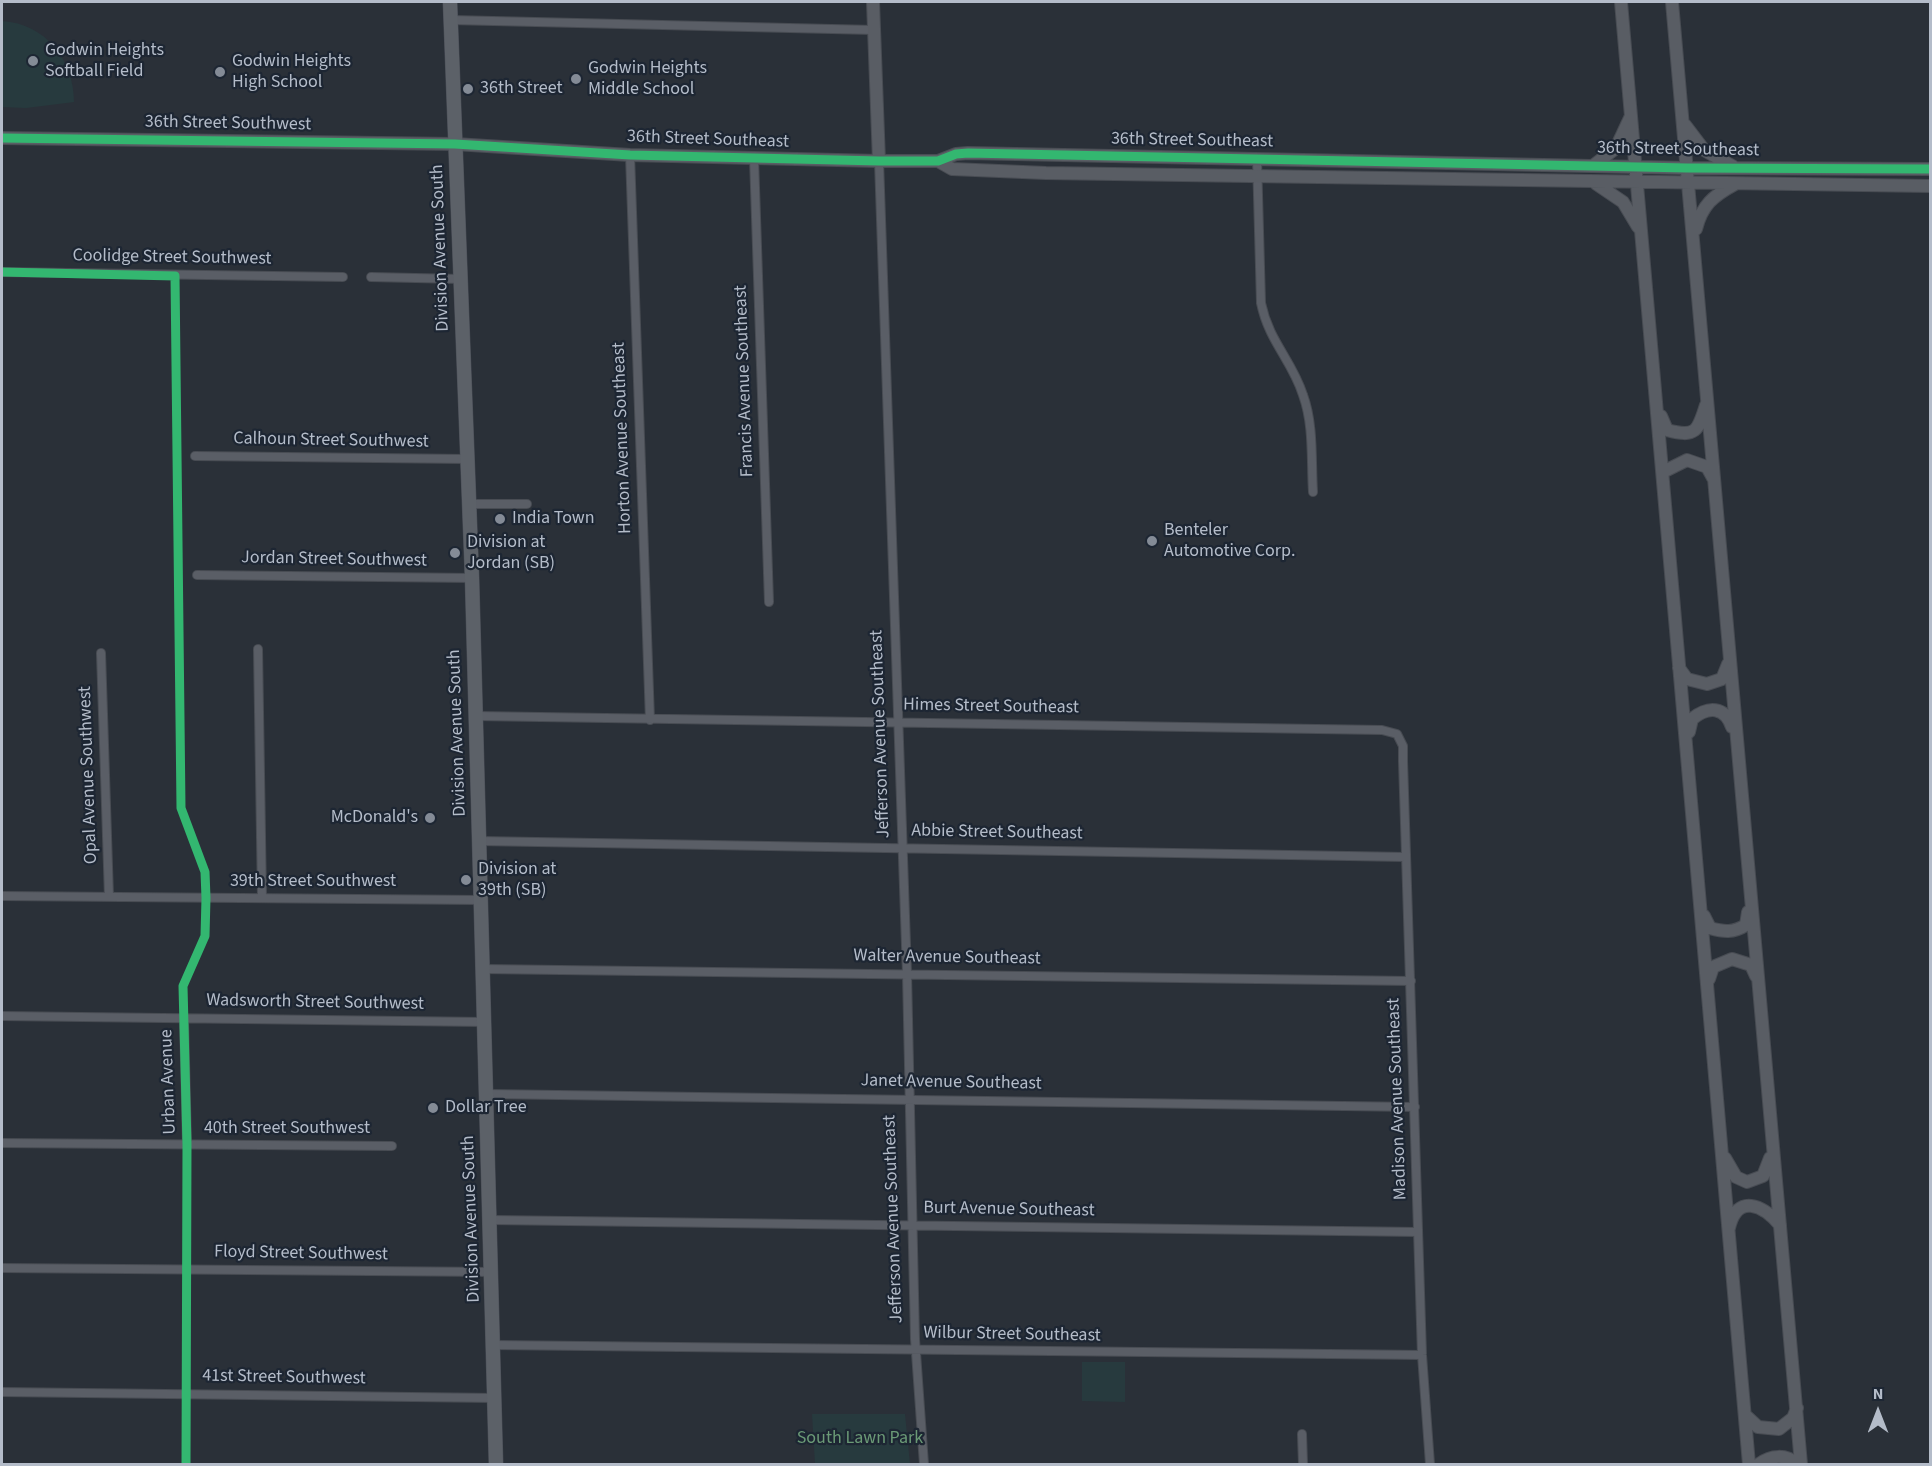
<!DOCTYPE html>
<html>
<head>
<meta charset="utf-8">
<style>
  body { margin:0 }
  #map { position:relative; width:1932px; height:1466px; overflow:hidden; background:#2a3038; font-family:"Source Sans 3",sans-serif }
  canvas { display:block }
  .frame { position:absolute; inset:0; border:3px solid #b4bcc9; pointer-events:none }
  .north { position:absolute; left:1848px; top:1382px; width:60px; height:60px; -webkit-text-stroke:4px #1d2633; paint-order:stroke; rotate:0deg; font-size:16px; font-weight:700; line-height:24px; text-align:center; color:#b4bcc9 }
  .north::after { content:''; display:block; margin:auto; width:21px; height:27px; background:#b4bcc9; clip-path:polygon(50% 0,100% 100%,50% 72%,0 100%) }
</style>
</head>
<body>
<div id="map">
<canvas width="1932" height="1466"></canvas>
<div class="frame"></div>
<div class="north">N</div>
</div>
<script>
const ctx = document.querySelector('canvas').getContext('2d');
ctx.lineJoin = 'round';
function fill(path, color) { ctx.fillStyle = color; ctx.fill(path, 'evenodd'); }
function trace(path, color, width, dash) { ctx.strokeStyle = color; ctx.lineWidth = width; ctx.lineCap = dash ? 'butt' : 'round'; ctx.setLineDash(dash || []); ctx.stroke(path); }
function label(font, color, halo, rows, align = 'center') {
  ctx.font = font + ' "Source Sans 3",sans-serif'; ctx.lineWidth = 4.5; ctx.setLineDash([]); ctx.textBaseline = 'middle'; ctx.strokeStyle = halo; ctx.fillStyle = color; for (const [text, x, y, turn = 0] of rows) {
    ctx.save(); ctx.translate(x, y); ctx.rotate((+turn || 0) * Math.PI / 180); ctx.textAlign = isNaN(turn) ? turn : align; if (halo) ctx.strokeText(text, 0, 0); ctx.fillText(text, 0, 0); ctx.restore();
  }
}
const green = new Path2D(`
  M2,21C46,24 74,60 74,102L26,108L2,107Z
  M1082,1362H1125V1402L1082,1401Z
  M812,1414H905L910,1464H815Z`);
const street = new Path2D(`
  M451,20L874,30
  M630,155L650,720
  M754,158L769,602
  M1257,159L1261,303C1269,342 1292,360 1303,395C1314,425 1311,460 1313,492
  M879,161L907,974L915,1339L924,1464
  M2,272L343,277
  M371,277L460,279
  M195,456L466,459
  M468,504H527
  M197,575L472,578
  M258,649L262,898
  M101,653L109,897
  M476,716L1382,730L1397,734L1403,746V761L1422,1355L1430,1464
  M479,841L1406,857
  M2,896L480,900
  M483,969L1411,981
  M2,1016L484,1022
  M184,1018L187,1145
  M487,1094L1415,1107
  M2,1143L392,1146
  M491,1220L1418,1232
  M2,1268L492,1272
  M493,1345L1422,1355
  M2,1392L495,1398
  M1302,1434L1303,1464`);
const secondary = new Path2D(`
  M873,2L879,161
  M1621,2L1749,1464
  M1672,2L1801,1464
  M1685,125L1704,150L1734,167
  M2,138L455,144L630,155L879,161H938L956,154L968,153L1687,168L1930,169
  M938,161L952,169L1046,173L1930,186
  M1594,165L1616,148L1630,118
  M1595,183L1623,202L1638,227
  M1696,229C1702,205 1713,196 1735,184
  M1661,416L1667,430C1696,438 1698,431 1706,405
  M1663,472L1687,460L1707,467L1713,478
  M1679,668L1687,679L1707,684L1722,679L1728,664
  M1689,732L1692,719C1708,706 1725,706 1732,727
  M1704,916L1710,928C1724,932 1733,933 1746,925L1748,912
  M1709,979L1713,967L1732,959L1751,965L1756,976
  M1725,1158L1736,1177L1747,1182L1763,1176L1770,1158
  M1729,1228C1737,1193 1763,1205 1780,1225
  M1745,1415L1758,1427L1779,1429L1793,1418L1797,1408
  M1759,1464C1771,1455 1786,1454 1797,1464`);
const primary = new Path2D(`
  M450,2L472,578L496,1464`);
const cycleway = new Path2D(`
  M2,138L455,144L630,155L879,161H938L956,154L968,153L1687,168L1930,169
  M2,272L175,276L181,808L205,872L206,898L205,936L183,986L187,1145L186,1464`);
const markers = [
  [33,61,6,"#848b96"],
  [220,72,6,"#848b96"],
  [576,79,6,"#848b96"],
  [468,89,6,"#848b96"],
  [500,519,6,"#848b96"],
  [1152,541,6,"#848b96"],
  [455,553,6,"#848b96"],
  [430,818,6,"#848b96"],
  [466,880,6,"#848b96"],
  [433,1108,6,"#848b96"]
];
const poiNames = [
  ["Godwin Heights",45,51],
  ["Softball Field",45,72],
  ["Godwin Heights",232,62],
  ["High School",232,83],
  ["Godwin Heights",588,69],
  ["Middle School",588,90],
  ["36th Street",480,89],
  ["India Town",512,519],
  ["Benteler",1164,531],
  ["Automotive Corp.",1164,552],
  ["Division at",467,543],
  ["Jordan (SB)",467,564],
  ["McDonald's",418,818,"right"],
  ["Division at",478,870],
  ["39th (SB)",478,891],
  ["Dollar Tree",445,1108]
];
const streetNames = [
  ["36th Street Southwest",228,124,1],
  ["36th Street Southeast",708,140,2],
  ["36th Street Southeast",1192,141,1],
  ["36th Street Southeast",1678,150,1],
  ["Division Avenue South",441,248,-92],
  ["Coolidge Street Southwest",172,258,1],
  ["Francis Avenue Southeast",745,381,-92],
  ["Horton Avenue Southeast",623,438,-92],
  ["Calhoun Street Southwest",331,441,1],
  ["Jordan Street Southwest",334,560,1],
  ["Himes Street Southeast",991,707,1],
  ["Division Avenue South",458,733,-92],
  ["Jefferson Avenue Southeast",881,734,-92],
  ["Opal Avenue Southwest",89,775,-92],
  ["Abbie Street Southeast",997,833,1],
  ["39th Street Southwest",313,882],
  ["Walter Avenue Southeast",947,958,1],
  ["Wadsworth Street Southwest",315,1003,1],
  ["Urban Avenue",169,1082,-92],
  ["Janet Avenue Southeast",951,1083,1],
  ["Madison Avenue Southeast",1398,1099,-92],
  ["40th Street Southwest",287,1129],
  ["Burt Avenue Southeast",1009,1210,1],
  ["Division Avenue South",472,1219,-92],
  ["Jefferson Avenue Southeast",894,1219,-92],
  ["Floyd Street Southwest",301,1254,1],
  ["Wilbur Street Southeast",1012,1335,1],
  ["41st Street Southwest",284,1378,1]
];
const parkNames = [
  ["South Lawn Park",860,1439]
];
fill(green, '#273a3e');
trace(street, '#484c53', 10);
trace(secondary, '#484c53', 14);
trace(primary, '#484c55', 15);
trace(street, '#5a5e66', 8);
trace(secondary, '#595d64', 12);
trace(primary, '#5c6168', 14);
trace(cycleway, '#33b770', 9);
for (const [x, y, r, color] of markers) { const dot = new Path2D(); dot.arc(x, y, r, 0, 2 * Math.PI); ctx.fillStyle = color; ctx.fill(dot); trace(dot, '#1d2633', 2); }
label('18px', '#b4bcc9', '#1d2633', poiNames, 'left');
label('18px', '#b4bcc9', '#1d2633', streetNames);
label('18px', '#6b9a76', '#1d2633', parkNames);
</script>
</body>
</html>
